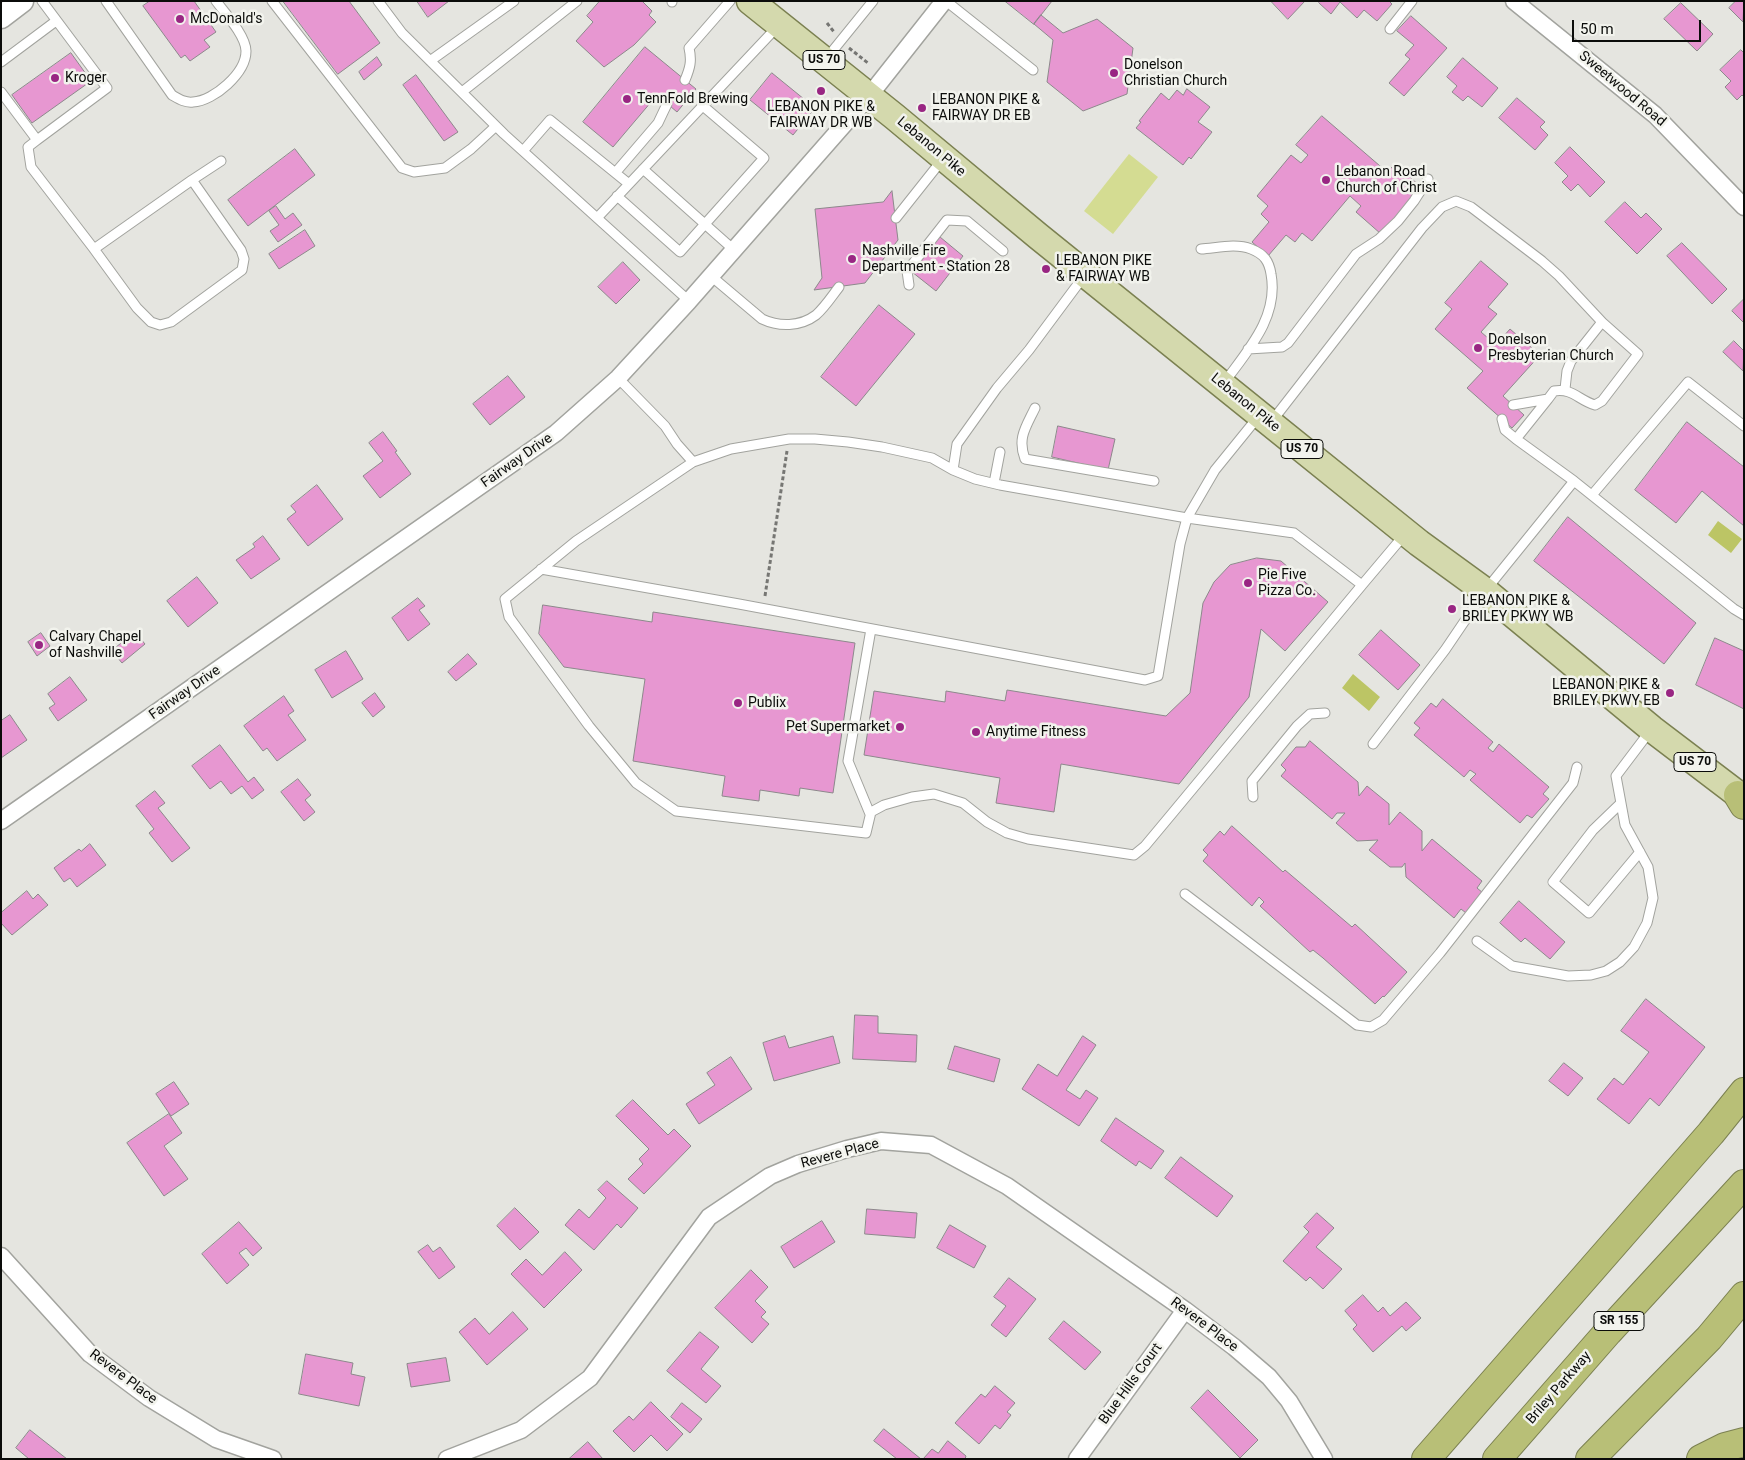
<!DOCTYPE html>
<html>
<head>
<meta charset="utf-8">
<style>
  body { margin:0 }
  #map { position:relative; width:1745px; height:1460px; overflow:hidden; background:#e5e5e0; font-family:Roboto,sans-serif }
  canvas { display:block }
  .frame { position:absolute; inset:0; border:2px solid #0b0c0a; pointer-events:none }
  .scale { position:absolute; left:1572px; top:20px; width:129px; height:22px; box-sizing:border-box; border:2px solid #0b0c0a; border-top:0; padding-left:6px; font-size:15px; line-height:18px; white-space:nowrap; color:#0b0c0a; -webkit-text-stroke:4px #f2f3ed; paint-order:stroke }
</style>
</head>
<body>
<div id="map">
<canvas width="1745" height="1460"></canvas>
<div class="frame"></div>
<div class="scale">50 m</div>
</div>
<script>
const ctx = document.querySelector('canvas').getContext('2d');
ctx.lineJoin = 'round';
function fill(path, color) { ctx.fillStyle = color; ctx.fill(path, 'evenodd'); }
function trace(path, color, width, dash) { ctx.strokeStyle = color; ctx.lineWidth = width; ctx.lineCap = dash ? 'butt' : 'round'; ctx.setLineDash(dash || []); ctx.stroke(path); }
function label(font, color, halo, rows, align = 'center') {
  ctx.font = font + ' Roboto,sans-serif'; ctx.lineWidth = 5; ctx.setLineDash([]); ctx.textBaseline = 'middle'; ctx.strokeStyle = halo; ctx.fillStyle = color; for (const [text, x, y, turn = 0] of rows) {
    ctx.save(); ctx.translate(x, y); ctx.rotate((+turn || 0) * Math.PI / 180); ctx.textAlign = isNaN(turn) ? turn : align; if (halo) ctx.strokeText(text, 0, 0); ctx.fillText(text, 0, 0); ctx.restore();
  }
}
const green = new Path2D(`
  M1129,154L1158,177L1113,234L1084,211Z`);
const water = new Path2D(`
  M1718,521L1742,539L1731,553L1708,535Z
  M1353,674L1380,697L1369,711L1342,688Z`);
const building = new Path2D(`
  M150,1H194L216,32L204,40L210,47L190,61L185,55L181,58L143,6Z
  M283,1H349L380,43L338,74Z
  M417,1H449L428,17Z
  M600,1H642L652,11L649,15L656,22L634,45L604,67L576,41L593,22L587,16Z
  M1005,1H1052L1034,24Z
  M1271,1H1305L1288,19Z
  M1320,1H1389L1392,4L1377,21L1364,10L1357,18L1340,2L1331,14L1319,3Z
  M1736,1H1744L1743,22L1729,8Z
  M1681,3L1713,34L1697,51L1664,19Z
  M1041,15L1063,33L1097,19L1133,48L1127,94L1083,111L1047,82L1053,40L1034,24Z
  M1411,16L1447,48L1404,96L1389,83L1410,59L1405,55L1414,45L1397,31Z
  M645,47L696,89L677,112L657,95L613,147L583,122Z
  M1741,50L1744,53V97L1742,95L1737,100L1725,87L1731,81L1720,70Z
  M71,53L91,81L32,123L12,95Z
  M377,57L382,65L364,80L359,72Z
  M1463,58L1498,88L1482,107L1468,96L1463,101L1452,92L1457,86L1447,77Z
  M772,73L815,108L793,135L750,100Z
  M416,75L458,132L444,141L403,85Z
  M1187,89L1210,107L1198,122L1212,132L1191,159L1189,157L1183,165L1136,128L1141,122L1139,121L1161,93L1169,100L1177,90L1183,95Z
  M1517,98L1545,122L1540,127L1548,135L1535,150L1499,118Z
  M1322,116L1387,172L1395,164L1421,187L1381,234L1356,212L1361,206L1350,196L1312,241L1302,233L1295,242L1286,235L1268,256L1252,242L1269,222L1261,214L1268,206L1257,196L1291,155L1301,163L1308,155L1296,145Z
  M1570,147L1605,182L1590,197L1578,184L1571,191L1562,182L1568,176L1555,163Z
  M295,149L315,175L248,226L228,200Z
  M892,191L898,240L865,283L814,290L822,278L815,209L883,202Z
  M1625,202L1641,218L1646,213L1662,229L1637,254L1605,222Z
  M276,206L285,219L293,213L302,225L278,242L270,231L279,225L269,211Z
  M305,230L315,246L279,269L269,254Z
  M940,237L963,256L936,291L912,272Z
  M1682,243L1727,289L1712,304L1667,256Z
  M1481,261L1508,284L1488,307L1497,314L1481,332L1496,345L1510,329L1540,355L1503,396L1524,415L1512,428L1467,388L1483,371L1435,329L1452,309L1445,303Z
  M623,262L640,280L616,304L598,287Z
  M1744,299V323L1732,311Z
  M879,305L915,334L856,406L821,377Z
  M1734,341L1744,351L1743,371L1723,352Z
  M508,376L525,397L490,425L473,404Z
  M1687,422L1744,467V526L1702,491L1676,523L1635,490Z
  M1058,426L1115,439L1108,470L1052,457Z
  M383,432L397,451L395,452L411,474L380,498L363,476L383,461L369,443Z
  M317,485L343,519L308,546L287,519L296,512L291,506Z
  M1568,517L1696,623L1664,664L1534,561Z
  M263,536L280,559L251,579L236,560L255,547L253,544Z
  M1257,558L1281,561L1328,602L1285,651L1261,629L1249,697L1179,784L1061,764L1054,812L996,803L1000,778L864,755L874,691L945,702L946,691L1005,701L1007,690L1166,716L1190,693L1203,603L1214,582L1230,565Z
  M197,577L218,603L188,627L167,601Z
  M418,598L425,606L419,610L430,624L408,641L392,618Z
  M543,605L652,622L653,612L855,643L833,793L800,788L799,796L760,790L759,801L722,796L725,776L633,761L645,679L564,667L539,634Z
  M1381,630L1420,665L1398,690L1359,655Z
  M135,632L145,644L122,663L112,651Z
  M41,633L50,646L37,656L28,642Z
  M1715,638L1744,651V709L1696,685Z
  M346,651L363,679L332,698L315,670Z
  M468,654L477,664L456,681L448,672Z
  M70,677L87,700L58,721L49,708L55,704L48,694Z
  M375,693L385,707L373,717L362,703Z
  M284,696L294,711L288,715L306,740L277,761L267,748L263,751L244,726Z
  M1443,699L1493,742L1488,748L1493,752L1499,744L1549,787L1543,794L1549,799L1532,818L1527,815L1520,823L1470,780L1476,774L1470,770L1464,777L1414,735L1420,728L1414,723L1431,703L1436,707Z
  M10,715L27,740L1,758V721Z
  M1310,741L1358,782L1359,796L1367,786L1389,804V825L1400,812L1422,831V851L1432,839L1482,881L1477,888L1483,893L1466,913L1461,909L1454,918L1406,877L1405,863L1402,867H1390L1369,850L1378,840L1357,841L1336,823L1345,813H1337L1332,819L1281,776L1286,770L1281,765L1296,747H1305Z
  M220,745L248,782L254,777L264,790L252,799L242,786L231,794L221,781L210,789L192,766Z
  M298,779L311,795L305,800L315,812L304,821L281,792Z
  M155,791L165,803L158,808L190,848L172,862L149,833L154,829L136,806Z
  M1232,826L1283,872L1285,870L1352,927L1355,924L1407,972L1384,997L1383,996L1375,1004L1323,958L1313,950L1310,952L1260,906L1264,902L1259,897L1252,906L1203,861L1208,855L1203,850L1220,831L1224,835Z
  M90,844L106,865L77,887L70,878L64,882L54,868L79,849L81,851Z
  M27,891L33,899L38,894L48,905L12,935L1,923V913Z
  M1519,901L1565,942L1550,959L1525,938L1521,942L1500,923Z
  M1646,999L1705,1047L1659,1106L1650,1098L1629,1124L1597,1099L1614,1078L1623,1085L1649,1052L1621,1031Z
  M855,1015L878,1016V1033L917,1035L916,1062L853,1059Z
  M785,1036L789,1048L833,1036L840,1063L774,1081L763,1043Z
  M1083,1036L1096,1045L1066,1090L1080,1099L1086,1090L1098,1098L1079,1126L1022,1089L1038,1064L1057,1076Z
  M955,1046L1000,1059L994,1082L948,1069Z
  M731,1057L752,1089L699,1124L686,1104L715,1085L707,1073Z
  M1564,1063L1583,1078L1568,1096L1549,1081Z
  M174,1082L189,1104L171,1116L156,1094Z
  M633,1100L668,1135L674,1129L691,1146L644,1194L628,1179L643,1164L639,1159L649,1149L616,1116Z
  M169,1114L182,1133L164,1146L188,1179L164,1196L127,1143Z
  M1116,1118L1164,1151L1151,1169L1139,1161L1136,1166L1101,1141Z
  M1181,1157L1233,1196L1217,1217L1165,1178Z
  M607,1181L638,1208L621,1228L617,1224L594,1250L565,1225L579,1209L589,1218L606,1198L598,1190Z
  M515,1208L539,1232L520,1250L497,1226Z
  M867,1209L917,1213L915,1238L865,1234Z
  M1317,1213L1334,1228L1316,1247L1342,1269L1323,1289L1310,1277L1306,1281L1283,1261L1309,1232L1304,1227Z
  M822,1221L835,1242L794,1268L781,1247Z
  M239,1222L262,1248L253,1256L246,1248L239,1253L249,1265L227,1284L202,1254Z
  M950,1225L986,1246L974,1268L937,1248Z
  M428,1245L433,1252L440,1247L455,1267L439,1279L418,1252Z
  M565,1252L582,1270L544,1308L511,1274L526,1259L542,1275Z
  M751,1270L768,1287L755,1301L766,1312L761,1317L769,1324L752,1343L715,1308Z
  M1009,1278L1036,1299L1006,1337L991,1325L1006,1306L994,1297Z
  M1363,1295L1378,1312L1383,1307L1390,1316L1406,1302L1421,1318L1406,1331L1402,1326L1373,1352L1353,1329L1357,1325L1345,1311Z
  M513,1312L528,1329L487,1365L459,1332L475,1318L489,1334Z
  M1064,1321L1101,1352L1085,1370L1049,1339Z
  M700,1332L719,1347L701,1369L721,1386L706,1403L667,1371Z
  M306,1354L353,1363L351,1374L365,1377L359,1406L299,1394Z
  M446,1358L450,1381L411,1387L407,1364Z
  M995,1386L1015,1403L1007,1412L1011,1415L1000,1429L995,1425L979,1444L955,1423L981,1394L985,1397Z
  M1208,1390L1258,1440L1240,1458L1191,1408Z
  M651,1402L683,1434L667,1451L651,1435L634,1452L613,1431L629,1416L633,1420Z
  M682,1403L702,1419L690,1433L671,1417Z
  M884,1429L921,1459H897L874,1441Z
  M30,1430L67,1459H29L16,1448Z
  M948,1441L966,1456L965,1459H923L932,1449L938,1453Z
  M588,1442L603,1459H569Z`);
const path = new Path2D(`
  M827,23L834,32
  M849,48L868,63
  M765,596L787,451`);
const lane = new Path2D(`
  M106,1L172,95C179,99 185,103 193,102C214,101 246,73 246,51C246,36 225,13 216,1
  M272,1L402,168L414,172L445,168L471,149L496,126
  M378,1L402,33L504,134L689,301
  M672,1V2
  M946,1L1033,70
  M1390,29L1412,1
  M826,59L873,1
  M430,61L514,1
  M1,62L56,21
  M685,80C690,68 692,61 689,48L730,1
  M1,92L37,140L107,88L42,1
  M462,92L577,1
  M37,140L28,147L31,167L94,249L137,308L151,322L160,325L171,322L242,270L244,259L241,250L192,180L94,249
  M523,151L550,120L629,184
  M643,169L734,250
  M616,172L658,123L667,104
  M192,180L221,161
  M617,196L680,252L764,158L703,106
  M597,218L778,26
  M896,218L942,160
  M1201,249C1217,248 1236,243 1251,249C1264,254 1269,261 1271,274C1279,317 1248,350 1224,383
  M711,276L762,319C779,327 800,327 816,315C825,307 832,296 839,287
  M909,285L907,271L947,220L967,221L1003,251
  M1248,349L1282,347L1288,343L1356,254L1379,239L1398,221L1414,201L1428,179
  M618,378L665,426L677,444L693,462
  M1513,405L1548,399L1554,391C1573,388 1578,400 1595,405L1602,401L1638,354L1602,322L1571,361L1567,371L1565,389
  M1035,408C1026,427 1017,438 1025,459L1154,481
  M1502,419L1505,430L1516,439L1574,481L1734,609L1744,615
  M1272,421L1422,228L1442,207L1456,201L1471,207L1542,261L1559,276L1602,322
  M1516,439L1548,399
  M953,470L957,444L997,388L1029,350L1084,276
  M994,483L1000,452
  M1592,495L1688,382L1744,426
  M541,569L739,604L1145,680L1158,676L1180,544L1187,518L1215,470L1258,417
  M1362,585L1170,816L1145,846L1134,855L1028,839L1007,833L987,822L963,803L934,794L912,797L884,805L871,812L866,833L676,811L636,783L589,726L509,617L505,599L576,541L693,462L731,449L789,439H815L848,442L882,447L932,458L953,470L975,479L1000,485L1187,518L1294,533L1362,585L1405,534
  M1373,744L1445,650L1485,591L1574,481
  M1253,797L1252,781L1297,726L1310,714L1325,713
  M1621,803L1593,830L1553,882L1589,913L1640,852
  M870,814L848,761L871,629
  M1185,894L1357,1025L1371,1027L1383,1020L1440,953L1573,783L1577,767
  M1477,941L1512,966L1568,976L1591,975L1606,971L1620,962L1634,947L1647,923L1653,898L1648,867L1625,825L1616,776L1650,731`);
const street = new Path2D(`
  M1514,1L1655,115L1744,207
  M1,821L556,433L618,378L689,301L869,96L944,1
  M1,1256L90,1354L149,1398L216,1439L273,1459
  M447,1459L521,1430L590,1378L709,1217L770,1176L798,1164L847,1149L881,1141L931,1145L1007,1186L1185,1310L1234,1347L1269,1377L1289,1401L1324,1459
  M1077,1459L1185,1310`);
const secondary = new Path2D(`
  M1,17L22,1`);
const primary = new Path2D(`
  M750,1L895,117L1038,236L1260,415L1419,543L1485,591L1652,729L1744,799`);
const highway = new Path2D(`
  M1738,795L1744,805
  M1426,1459L1711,1133L1744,1092
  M1497,1459L1608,1332L1744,1184
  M1590,1459L1709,1338L1744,1296
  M1701,1459L1725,1447L1744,1442`);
const markers = [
  [180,19,5,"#992683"],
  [1114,73,5,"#992683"],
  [55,78,5,"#992683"],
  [821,91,5,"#992683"],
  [627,99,5,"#992683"],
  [922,108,5,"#992683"],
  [1326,180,5,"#992683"],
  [852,259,5,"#992683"],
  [1046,269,5,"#992683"],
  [1478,348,5,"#992683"],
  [1248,583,5,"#992683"],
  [1452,609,5,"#992683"],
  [39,645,5,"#992683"],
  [1670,693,5,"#992683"],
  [738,703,5,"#992683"],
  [900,727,5,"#992683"],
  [976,732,5,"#992683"]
];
const shields = [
  [824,60,42],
  [1302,449,42],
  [1695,762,42],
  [1619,1321,50]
];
const shieldNames = [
  ["US 70",824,60],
  ["US 70",1302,449],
  ["US 70",1695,762],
  ["SR 155",1619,1321]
];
const poiNames = [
  ["McDonald's",190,19],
  ["Donelson",1124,65],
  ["Christian Church",1124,81],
  ["Kroger",65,78],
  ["TennFold Brewing",637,99],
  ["LEBANON PIKE &",932,100],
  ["FAIRWAY DR EB",932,116],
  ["LEBANON PIKE &",821,107,"center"],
  ["FAIRWAY DR WB",821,123,"center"],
  ["Lebanon Road",1336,172],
  ["Church of Christ",1336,188],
  ["Nashville Fire",862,251],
  ["Department - Station 28",862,267],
  ["LEBANON PIKE",1056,261],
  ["& FAIRWAY WB",1056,277],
  ["Donelson",1488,340],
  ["Presbyterian Church",1488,356],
  ["Pie Five",1258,575],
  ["Pizza Co.",1258,591],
  ["LEBANON PIKE &",1462,601],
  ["BRILEY PKWY WB",1462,617],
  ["Calvary Chapel",49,637],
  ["of Nashville",49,653],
  ["LEBANON PIKE &",1660,685,"right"],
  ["BRILEY PKWY EB",1660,701,"right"],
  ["Publix",748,703],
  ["Pet Supermarket",890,727,"right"],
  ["Anytime Fitness",986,732]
];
const streetNames = [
  ["Sweetwood Road",1622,89,40],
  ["Lebanon Pike",931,147,40],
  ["Lebanon Pike",1245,403,39],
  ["Fairway Drive",517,461,-35],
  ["Fairway Drive",185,693,-35],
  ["Revere Place",840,1154,-15],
  ["Revere Place",1204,1325,37],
  ["Revere Place",123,1377,37],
  ["Blue Hills Court",1131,1384,-54],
  ["Briley Parkway",1559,1388,-49]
];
fill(green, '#d4dc92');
fill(water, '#bcc565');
fill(building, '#e797d1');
trace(building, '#8c888b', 1);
trace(lane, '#a2a39e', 11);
trace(street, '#a2a39e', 19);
trace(secondary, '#a2a39e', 25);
trace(primary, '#7b8051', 29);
trace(highway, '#7b8051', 30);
trace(path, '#767673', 3, [4, 2.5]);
trace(lane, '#fff', 9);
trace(street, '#fff', 16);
trace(secondary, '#fff', 22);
trace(primary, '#d4d9ad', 26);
trace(highway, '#b8bf77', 28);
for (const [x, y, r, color] of markers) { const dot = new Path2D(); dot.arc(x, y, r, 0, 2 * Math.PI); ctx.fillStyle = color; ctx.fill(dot); trace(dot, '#f2f3ed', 2); }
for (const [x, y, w] of shields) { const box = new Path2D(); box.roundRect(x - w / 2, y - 9.5, w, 19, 4); ctx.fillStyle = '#f2f3ed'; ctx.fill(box); trace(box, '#0b0c0a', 1); }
label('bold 12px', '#0b0c0a', null, shieldNames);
label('14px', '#0b0c0a', '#f2f3ed', poiNames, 'left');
label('14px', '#0b0c0a', '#f2f3ed', streetNames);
</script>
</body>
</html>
